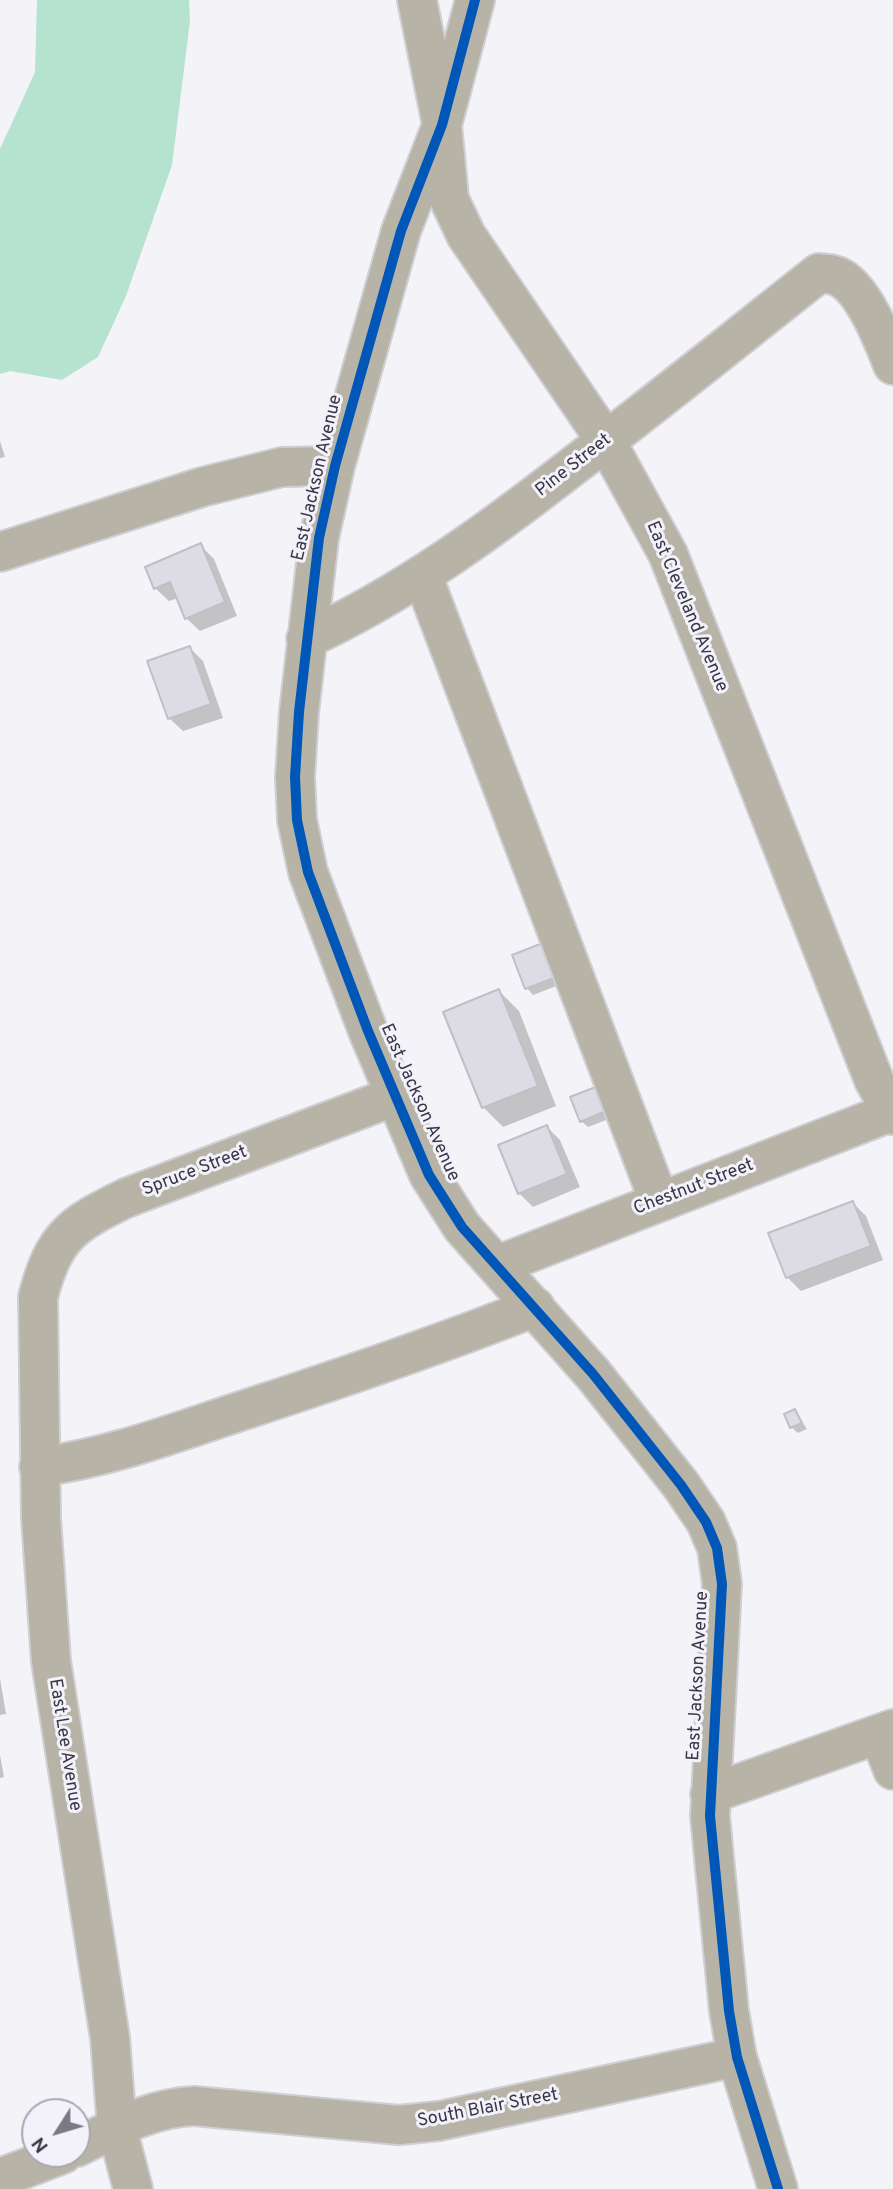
<!DOCTYPE html>
<html>
<head>
<meta charset="utf-8">
<style>
  body { margin:0 }
  #map { position:relative; width:893px; height:2189px; overflow:hidden; background:#f4f4f8; font-family:Overpass,sans-serif }
  canvas { display:block }
  .north { position:absolute; left:21px; top:2098px; width:70px; height:70px; box-sizing:border-box; background:#f3f2fa; border:2px solid #a9a7b2; border-radius:50%; rotate:233deg; font-size:19px; font-weight:700; line-height:28px; text-align:center; color:#393745 }
  .north::after { content:''; display:block; margin:auto; width:24px; height:32px; background:#7a7984; clip-path:polygon(50% 0,100% 100%,50% 72%,0 100%) }
</style>
</head>
<body>
<div id="map">
<canvas width="893" height="2189"></canvas>
<div class="north">N</div>
</div>
<script>
const ctx = document.querySelector('canvas').getContext('2d');
ctx.lineJoin = 'round';
function fill(path, color) { ctx.fillStyle = color; ctx.fill(path, 'evenodd'); }
function trace(path, color, width, dash) { ctx.strokeStyle = color; ctx.lineWidth = width; ctx.lineCap = dash ? 'butt' : 'round'; ctx.setLineDash(dash || []); ctx.stroke(path); }
function label(font, color, halo, rows, align = 'center') {
  ctx.font = font + ' Overpass,sans-serif'; ctx.lineWidth = 6; ctx.setLineDash([]); ctx.textBaseline = 'middle'; ctx.strokeStyle = halo; ctx.fillStyle = color; for (const [text, x, y, turn = 0] of rows) {
    ctx.save(); ctx.translate(x, y); ctx.rotate((+turn || 0) * Math.PI / 180); ctx.textAlign = isNaN(turn) ? turn : align; if (halo) ctx.strokeText(text, 0, 0); ctx.fillText(text, 0, 0); ctx.restore();
  }
}
const forest = new Path2D(`
  M37,0H189L190,21L172,165L126,296L98,357L62,380L10,371L0,374V149L35,72Z`);
const shadow = new Path2D(`
  M0,441L5,457L0,458Z
  M201,546L214,559L237,616L200,631L186,618L178,598L169,601L155,588Z
  M190,648L203,661L223,718L183,731L169,718Z
  M548,943L567,982L533,995L527,988Z
  M499,991L519,1011L556,1106L503,1127L483,1107Z
  M573,1098L619,1115L588,1127L581,1121Z
  M547,1127L560,1140L580,1187L533,1207L519,1193Z
  M853,1203L866,1216L883,1260L801,1291L787,1277Z
  M795,1411L807,1429L798,1433L791,1427Z
  M0,1678L6,1714L0,1715Z
  M0,1755L4,1777L0,1778Z`);
const building = new Path2D(`
  M201,543L225,602L185,619L170,582L154,589L145,567Z
  M190,646L211,704L168,719L147,661Z
  M548,941L562,975L525,989L512,955Z
  M499,989L538,1086L482,1108L443,1012Z
  M603,1084L613,1108L580,1122L570,1097Z
  M547,1125L567,1174L518,1194L498,1145Z
  M853,1201L871,1246L786,1278L768,1233Z
  M795,1409L802,1423L790,1428L784,1414Z`);
const minor = new Path2D(`
  M417,0L442,125L449,199L466,235L606,441L668,554L874,1080L893,1115
  M475,0L442,125L401,231L335,466L319,538L299,712L295,777L297,820L308,872L368,1031L429,1175L462,1227L593,1374L681,1485L706,1522L717,1548L722,1584L710,1816L729,2011L737,2057L778,2189
  M0,552L202,487L282,467L335,466
  M423,577L659,1201
  M306,639C405,593 491,530 577,463C659,401 739,336 819,273C827,274 835,274 841,278C865,292 883,340 893,365
  M498,1265L891,1112
  M39,1467C109,1458 177,1432 244,1410C342,1378 439,1345 535,1307
  M879,1734L893,1770
  M710,1794L893,1729
  M77,2147C116,2128 150,2108 194,2106L399,2125L439,2121L737,2057
  M0,2178L63,2154
  M133,2189L117,2128L110,2038L51,1661L41,1518L38,1297C54,1236 71,1225 126,1198L395,1096`);
const cycleway = new Path2D(`
  M475,0L442,125L401,231L335,466L319,538L299,712L295,777L297,820L308,872L368,1031L429,1175L462,1227L593,1374L681,1485L706,1522L717,1548L722,1584L710,1816L729,2011L737,2057L778,2189`);
const streetNames = [
  ["Pine Street",574,466,-38],
  ["East Jackson Avenue",318,478,-77],
  ["East Cleveland Avenue",686,607,67],
  ["East Jackson Avenue",419,1103,66],
  ["Spruce Street",195,1172,-21],
  ["Chestnut Street",694,1188,-21],
  ["East Jackson Avenue",699,1676,-87],
  ["East Lee Avenue",64,1745,81],
  ["South Blair Street",488,2109,-11]
];
fill(forest, '#b6e3d0');
fill(shadow, '#0003');
fill(building, '#dddbe4');
trace(building, '#c0bec6', 2);
trace(minor, '#cfcfd3', 42);
trace(minor, '#b8b3a7', 38);
trace(cycleway, '#0057b8', 10);
label('18px', '#393745', '#f3f2fa', streetNames);
</script>
</body>
</html>
